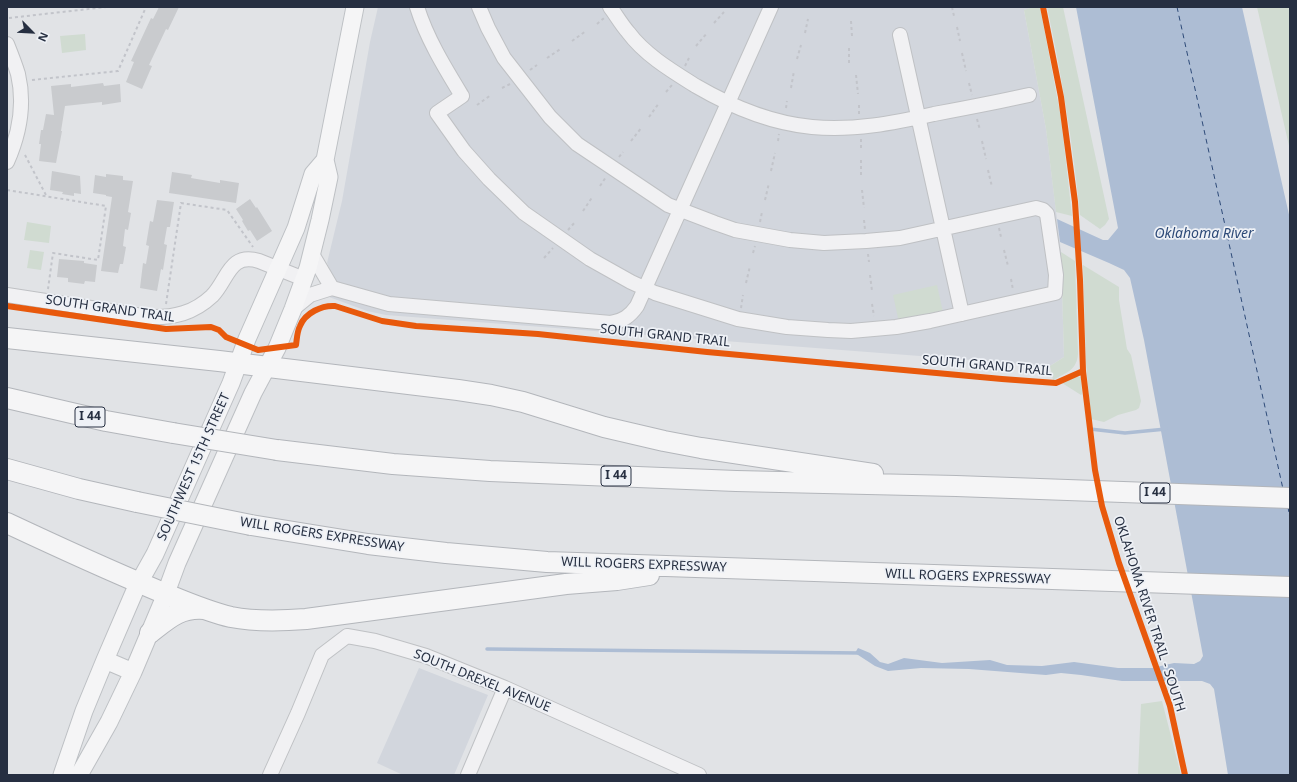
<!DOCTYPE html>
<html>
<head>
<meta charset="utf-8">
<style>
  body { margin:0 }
  #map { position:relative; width:1297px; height:782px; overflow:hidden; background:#e1e3e6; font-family:"Noto Sans",sans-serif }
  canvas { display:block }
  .frame { position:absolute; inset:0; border:8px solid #262f41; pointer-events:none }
  .north { position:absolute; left:12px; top:12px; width:40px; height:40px; -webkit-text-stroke:3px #eef1f6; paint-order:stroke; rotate:114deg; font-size:11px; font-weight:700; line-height:16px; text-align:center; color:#262f41 }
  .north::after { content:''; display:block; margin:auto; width:14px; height:18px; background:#262f41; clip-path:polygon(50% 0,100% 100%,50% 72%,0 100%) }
</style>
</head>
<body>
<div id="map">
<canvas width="1297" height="782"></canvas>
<div class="frame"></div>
<div class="north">N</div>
</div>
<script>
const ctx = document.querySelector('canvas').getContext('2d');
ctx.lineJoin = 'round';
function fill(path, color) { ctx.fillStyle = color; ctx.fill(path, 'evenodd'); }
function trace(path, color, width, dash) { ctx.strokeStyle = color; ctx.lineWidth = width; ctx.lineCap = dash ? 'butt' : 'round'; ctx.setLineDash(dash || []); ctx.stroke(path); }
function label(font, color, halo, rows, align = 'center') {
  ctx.font = font + ' "Noto Sans",sans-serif'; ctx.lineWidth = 3.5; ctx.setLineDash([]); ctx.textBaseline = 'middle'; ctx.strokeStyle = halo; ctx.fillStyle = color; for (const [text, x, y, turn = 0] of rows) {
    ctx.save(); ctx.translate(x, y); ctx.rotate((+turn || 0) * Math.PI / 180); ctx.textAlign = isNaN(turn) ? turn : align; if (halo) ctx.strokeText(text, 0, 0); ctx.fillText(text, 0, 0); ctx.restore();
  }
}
const built = new Path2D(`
  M378,7H1030L1031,8L1024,10L1046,129L1061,252L1064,357L1050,366L386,315L367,311L329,297L335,281L327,263L342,201L370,42Z
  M419,668L488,695L454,775H403L377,763Z`);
const green = new Path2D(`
  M1030,7H1040L1061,118L1072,216L1056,212L1046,129L1024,10L1030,8Z
  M1047,7H1063L1109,219L1105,225L1100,229L1080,215C1073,145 1062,76 1047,7Z
  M1257,7H1290V150Z
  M85,34L86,50L62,53L60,36Z
  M27,222L51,226L49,243L24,240Z
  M30,250L44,252L41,270L27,268Z
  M1061,252L1075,261L1078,354C1077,370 1066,373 1053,380L1050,366L1064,357Z
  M1083,265L1119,287V300L1127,349L1131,355L1141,401L1139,408L1136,410L1118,415L1104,422L1091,419L1086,363Z
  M937,285L945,321L901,332L893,295Z
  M1076,377H1081L1082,394L1081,395L1062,383Z
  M1162,701L1181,775H1138L1141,704Z`);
const water = new Path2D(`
  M1076,7H1242L1290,219V775H1228L1214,689L1210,684L1202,681H1122L1081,675L1061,673L1046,675L969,669L921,668L888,671L875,666L855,653L858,648L870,653L880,662L888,664L904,658L942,663L990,660L1007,665L1042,666L1074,662L1118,668H1152L1174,663L1194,664L1200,661L1203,656L1144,340L1130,278L1124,270L1109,263L1060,242L1057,219L1103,240H1108L1118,228Z`);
const stream = new Path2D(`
  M1090,429L1125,433L1166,429
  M487,649L860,653`);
const ferry = new Path2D(`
  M1177,7L1283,489
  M1288,507L1290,519`);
const building = new Path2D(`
  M159,7H179L168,30L166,29L149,65L152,66L142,89L126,82L134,62L131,61L151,18L153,19Z
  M103,83L104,86L120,84L121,102L102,105V102L65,106L61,131H62L56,163L39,161L41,144H39L41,130H43L46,114L54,115L51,86L71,84V87Z
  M52,171L80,176L81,194L74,193V196L62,194L63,192L50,190Z
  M172,172L192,175L191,178L220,183V180L239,183L236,203L169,193Z
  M106,174L123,176V180L133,181L128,212L131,213L128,230L125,229L123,246L126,247L123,264H120L118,273L101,271L112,197L106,196V195L93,193L95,175L106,177Z
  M250,199L256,208L257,207L272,231L257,241L250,230L248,231L242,221L243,220L236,209Z
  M157,200L174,202L170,227H167L164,244L167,245L163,270L161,269L157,291L140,288L143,263L146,264L149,246L146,245L150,221L153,222Z
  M59,259L84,261V263L97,265L95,282L85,281L84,284L68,282V278L57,277Z`);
const path = new Path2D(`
  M952,7L954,16
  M9,18L106,7
  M851,21L852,36
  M714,23L724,12
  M597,24L604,18
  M957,27L960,41
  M805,33L808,19
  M572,41L586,31
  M696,46L707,33
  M962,53L966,71
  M547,58L562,48
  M797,59L801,45
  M849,63V48
  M685,66L689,58
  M530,70L537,65
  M856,75L858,94
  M32,80L118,71L146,7
  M969,83L972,95
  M502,88L510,84
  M791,88L794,71
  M666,92L672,85
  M477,105L491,95
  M859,105V115
  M786,108L787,101
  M649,117L659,103
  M977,119L980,130
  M861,139V148
  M631,141L642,127
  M778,141L779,134
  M982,141L986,159
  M25,155L47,197
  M619,157L623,152
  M861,160V178
  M988,170L992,187
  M771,171L775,153
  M600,186L606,177
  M7,190L106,206L98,260L53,253L48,289
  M862,190L864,208
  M765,200L769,183
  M583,211L593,196
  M864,220L865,230
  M760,222L762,212
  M999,228L1001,237
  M568,230L576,221
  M1004,250L1008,266
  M753,253L755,246
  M868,254L869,262
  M544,258L553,248
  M870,275L872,291
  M1011,279L1013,290
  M746,283L750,266
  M166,304L181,203L227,210L253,247
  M872,304L874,316
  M741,308L743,295`);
const minor = new Path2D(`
  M417,7C427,39 445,68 462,96L437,113L464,151L489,179L524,213L590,259L631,282L655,293L738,319L787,327L828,330L851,331L896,327L930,321L1055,293L1056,275L1047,214L1043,210L1036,208L900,238L866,241L824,243L790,240L735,230L715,223L668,205L577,144L550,117L504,58L488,28L479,7
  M610,7C616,15 621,24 628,32C645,55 672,71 696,86C732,107 770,123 812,127C853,131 894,123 934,114C966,108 998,102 1029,95
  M900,35L962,314
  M7,44C11,54 15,64 18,74C25,104 19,135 7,162
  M332,288L389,304L611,323C623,321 630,316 637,306L771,7
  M7,295L149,317C174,318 194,313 212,296C228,280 229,252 259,261L304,279
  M293,309L310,295L332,288L312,254
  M270,775L298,713L322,655L347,636L375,641L426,656L505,688L699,775
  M468,775L505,688`);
const major = new Path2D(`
  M105,660L133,672
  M62,775L84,711L105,660L136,588L155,554L231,383L247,339L296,228L313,174L325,160
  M79,775L109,722L133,672L163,601L177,563L253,393L277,348L293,309L308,268L320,220L329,177L325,160L355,7`);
const highway = new Path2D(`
  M7,338L219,361L458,390L491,395L523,402L604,427L664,441L701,448L873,474
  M7,398L106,421L173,433
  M277,450L393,464L490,471L736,481L956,486L1290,498
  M7,469L79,489L137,502
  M7,523C56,546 104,568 154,589C179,599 205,611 231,617C256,622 281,621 306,619L566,584L617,580L649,575
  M251,525L368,544L446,553L547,562L1290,587
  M150,633C168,619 180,607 204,609`);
const highwayBridge = new Path2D(`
  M173,433L277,450
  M137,502L251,525`);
const cycleway = new Path2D(`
  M1043,7L1061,97L1075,202L1080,280L1083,371L1095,470L1102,506L1119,563L1170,706L1185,775
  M7,306L166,329L211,327L219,330L226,337L258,350L296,345C297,338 297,332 300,326C305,313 322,305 335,306L382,321L416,326L538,334L707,352L1002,379L1056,383L1083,371`);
const shields = [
  [90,417,30],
  [616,476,30],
  [1155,493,30]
];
const shieldNames = [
  ["I 44",90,417],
  ["I 44",616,476],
  ["I 44",1155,493]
];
const streetNames = [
  ["SOUTH GRAND TRAIL",110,309,8],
  ["SOUTH GRAND TRAIL",665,336,6],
  ["SOUTH GRAND TRAIL",987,366,5],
  ["SOUTHWEST 15TH STREET",194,467,-66],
  ["WILL ROGERS EXPRESSWAY",322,535,9],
  ["WILL ROGERS EXPRESSWAY",644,565,2],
  ["WILL ROGERS EXPRESSWAY",968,577,2],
  ["OKLAHOMA RIVER TRAIL - SOUTH",1149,614,72],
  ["SOUTH DREXEL AVENUE",482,681,22]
];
const waterNames = [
  ["Oklahoma River",1204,234]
];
fill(built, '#d2d6dd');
fill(green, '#d0dbd1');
fill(water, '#adbdd4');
trace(stream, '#adbdd4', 3.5);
trace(ferry, '#2d4a78', 1, [5, 4]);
fill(building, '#c9cbce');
trace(minor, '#bfc1c4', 16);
trace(major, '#bdc0c4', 19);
trace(highway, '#b3b6bb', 22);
trace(path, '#c2c4ca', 2, [3, 3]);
trace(minor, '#f1f1f3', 14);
trace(major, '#f5f5f6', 17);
trace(highway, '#f5f5f6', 20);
trace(highwayBridge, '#b3b6bb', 22, []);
trace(highwayBridge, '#f5f5f6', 20);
trace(cycleway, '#e8590c', 6);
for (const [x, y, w] of shields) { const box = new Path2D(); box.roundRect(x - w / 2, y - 10, w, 20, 3); ctx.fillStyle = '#eef1f6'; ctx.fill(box); trace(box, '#262f41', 1); }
label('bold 12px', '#262f41', null, shieldNames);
label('13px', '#262f41', '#eef1f6', streetNames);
label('italic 14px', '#2d4a78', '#eef1f6', waterNames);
</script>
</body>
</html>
